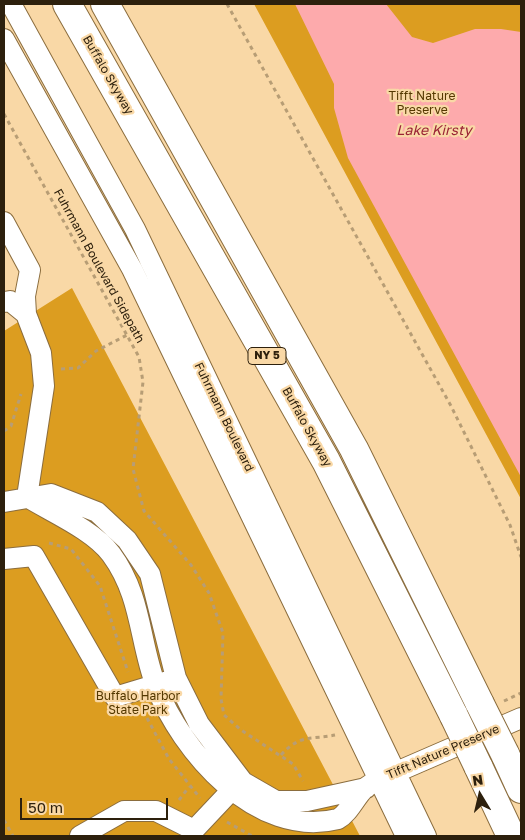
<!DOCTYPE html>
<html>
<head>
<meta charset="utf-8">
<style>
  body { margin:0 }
  #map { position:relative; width:525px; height:840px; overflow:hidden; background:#f9d8a6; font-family:"Golos Text",sans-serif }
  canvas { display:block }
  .frame { position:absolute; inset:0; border:5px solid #2d200d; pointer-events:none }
  .north { position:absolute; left:455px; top:770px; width:50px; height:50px; -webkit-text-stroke:4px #f9d8a6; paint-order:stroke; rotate:351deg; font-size:14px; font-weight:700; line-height:20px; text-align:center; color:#2d200d }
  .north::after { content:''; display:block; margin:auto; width:18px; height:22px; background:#2d200d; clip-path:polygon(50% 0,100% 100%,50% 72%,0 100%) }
  .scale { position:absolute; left:20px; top:798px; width:148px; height:22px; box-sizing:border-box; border:2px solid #2d200d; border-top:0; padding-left:6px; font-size:15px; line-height:18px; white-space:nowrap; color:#2d200d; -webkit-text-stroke:4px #f9d8a6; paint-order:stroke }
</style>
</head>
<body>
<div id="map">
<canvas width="525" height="840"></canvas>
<div class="frame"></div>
<div class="north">N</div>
<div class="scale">50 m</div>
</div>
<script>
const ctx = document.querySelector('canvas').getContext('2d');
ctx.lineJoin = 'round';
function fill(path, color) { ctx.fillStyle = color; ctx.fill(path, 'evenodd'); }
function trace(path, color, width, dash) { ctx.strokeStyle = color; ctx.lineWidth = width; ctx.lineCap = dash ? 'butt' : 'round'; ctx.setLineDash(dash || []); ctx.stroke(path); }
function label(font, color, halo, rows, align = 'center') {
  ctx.font = font + ' "Golos Text",sans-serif'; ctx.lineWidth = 4.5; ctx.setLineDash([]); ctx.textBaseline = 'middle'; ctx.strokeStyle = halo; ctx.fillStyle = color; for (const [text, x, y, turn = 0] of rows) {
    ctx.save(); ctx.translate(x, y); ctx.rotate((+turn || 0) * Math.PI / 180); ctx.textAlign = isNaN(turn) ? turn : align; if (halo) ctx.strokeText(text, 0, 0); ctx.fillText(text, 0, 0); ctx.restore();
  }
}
const green = new Path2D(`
  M254,4H521V499Z
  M72,288L360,836H4V331Z`);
const water = new Path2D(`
  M295,4H386L412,37L433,43L475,29H501L521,32V477L348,158L334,108V84Z`);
const path = new Path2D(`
  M227,4L451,406L510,525L521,557
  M4,114L139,357L143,382L133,469L144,511L191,565L209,593L223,633L221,699L224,715L241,730L293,764L303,781
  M61,369L78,368L96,351L127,335
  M4,431L11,426L21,394
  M49,543L71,549L100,586L128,672
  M504,701L521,693
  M147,718L169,759L200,798
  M281,755C300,734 310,740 335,735
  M179,800L189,787
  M4,820L13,836
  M227,822L252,836`);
const minor = new Path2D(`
  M11,4L135,229L426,836
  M4,39L132,269L406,836
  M4,222L30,270L25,296L26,314L10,301L4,302
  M26,314L41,353L44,386L27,497
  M27,497C53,513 93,530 111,554C142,596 139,641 156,686C181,750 256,840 338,819C349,813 356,796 365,788C369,785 374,782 378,780L521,718
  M4,502L51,494L97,512L127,540L150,574L176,678L199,724L243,782L276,801H307L366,788
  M4,559L34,556L115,697L168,681
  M80,836L124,811H156L194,830L227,795`);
const highway = new Path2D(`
  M67,4L326,461L454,716
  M105,4L354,449L480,704
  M505,754L521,789
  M478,766L511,836`);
const highwayBridge = new Path2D(`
  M480,704L505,754
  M454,716L478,766`);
const shields = [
  [267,356,38]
];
const shieldNames = [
  ["NY 5",267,356]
];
const streetNames = [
  ["Buffalo Skyway",108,75,60],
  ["Fuhrmann Boulevard Sidepath",99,266,61],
  ["Fuhrmann Boulevard",224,417,64],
  ["Buffalo Skyway",307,427,61],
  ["Tifft Nature Preserve",443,752,-23]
];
const parkNames = [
  ["Tifft Nature",422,96],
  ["Preserve",422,110],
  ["Buffalo Harbor",138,696],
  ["State Park",138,710]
];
const waterNames = [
  ["Lake Kirsty",434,131]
];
fill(green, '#dc9d20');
fill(water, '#fdaaac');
trace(minor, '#8b6d3e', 22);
trace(highway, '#8b6d3e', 30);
trace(path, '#b79d75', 3, [4, 4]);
trace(minor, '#fff', 20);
trace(highway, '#fff', 28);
trace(highwayBridge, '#8b6d3e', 30, []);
trace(highwayBridge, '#fff', 28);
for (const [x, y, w] of shields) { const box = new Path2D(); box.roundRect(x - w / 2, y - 8.5, w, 17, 4); ctx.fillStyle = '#f9d8a6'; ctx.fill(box); trace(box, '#2d200d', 1); }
label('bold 11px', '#2d200d', null, shieldNames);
label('12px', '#2d200d', '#f9d8a6', streetNames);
label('12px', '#543800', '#f9d8a6', parkNames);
label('italic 14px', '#9a2335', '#f9d8a6', waterNames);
</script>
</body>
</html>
